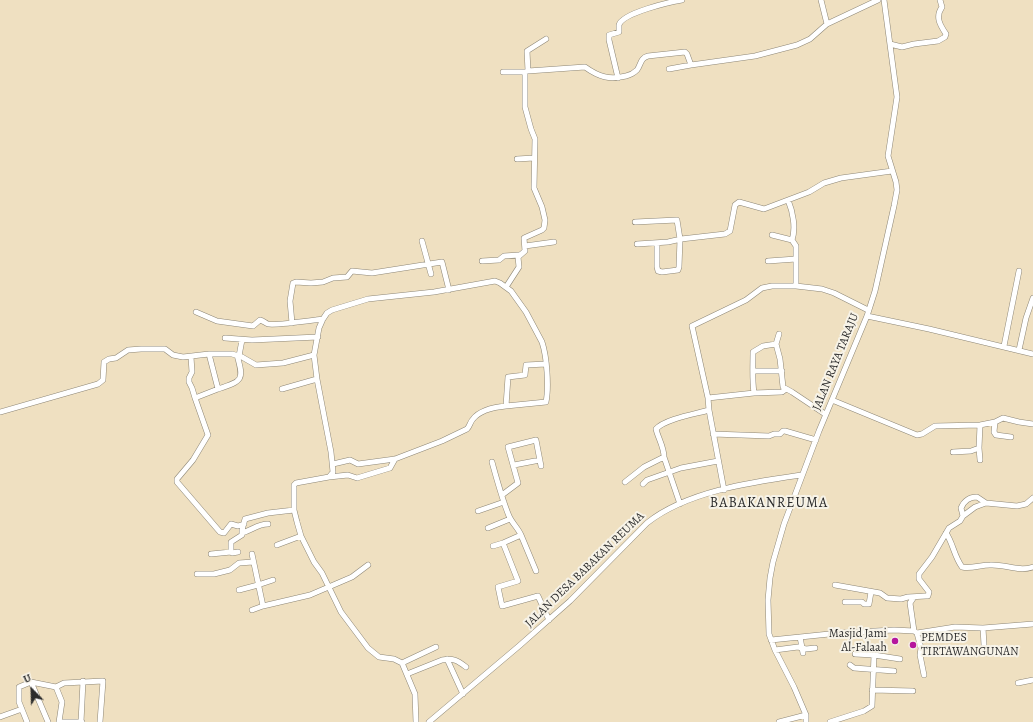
<!DOCTYPE html>
<html>
<head>
<meta charset="utf-8">
<style>
  body { margin:0 }
  #map { position:relative; width:1033px; height:722px; overflow:hidden; background:#efe0c1; font-family:Alegreya,serif }
  canvas { display:block }
  .north { position:absolute; left:12px; top:670px; width:40px; height:40px; -webkit-text-stroke:3px #f7f3e8; paint-order:stroke; rotate:337deg; font-size:11px; font-weight:700; line-height:16px; text-align:center; color:#2b2b2b }
  .north::after { content:''; display:block; margin:auto; width:14px; height:18px; background:#2b2b2b; clip-path:polygon(50% 0,100% 100%,50% 72%,0 100%) }
</style>
</head>
<body>
<div id="map">
<canvas width="1033" height="722"></canvas>
<div class="north">U</div>
</div>
<script>
const ctx = document.querySelector('canvas').getContext('2d');
ctx.lineJoin = 'round';
function trace(path, color, width, dash) { ctx.strokeStyle = color; ctx.lineWidth = width; ctx.lineCap = dash ? 'butt' : 'round'; ctx.setLineDash(dash || []); ctx.stroke(path); }
function label(font, color, halo, rows, align = 'center') {
  ctx.font = font + ' Alegreya,serif'; ctx.lineWidth = 4; ctx.setLineDash([]); ctx.textBaseline = 'middle'; ctx.strokeStyle = halo; ctx.fillStyle = color; for (const [text, x, y, turn = 0] of rows) {
    ctx.save(); ctx.translate(x, y); ctx.rotate((+turn || 0) * Math.PI / 180); ctx.textAlign = isNaN(turn) ? turn : align; if (halo) ctx.strokeText(text, 0, 0); ctx.fillText(text, 0, 0); ctx.restore();
  }
}
const minor = new Path2D(`
  M821,0L827,24
  M546,39L527,51L528,71L585,67C599,77 609,80 626,76C630,75 634,73 637,70C641,65 640,58 648,56L685,52L687,54L691,65L755,56L797,45L810,39L827,24L878,0
  M890,44L902,47L914,44L938,41L945,37L946,34C940,25 935,17 942,7L940,0
  M669,69L691,65
  M503,72H525
  M618,78L609,40V35L619,32C619,29 619,27 619,25C622,13 670,2 682,0
  M517,159L534,158
  M788,200C793,212 796,228 792,240
  M635,222L677,220L680,239L679,267L678,270L662,272L658,271L657,267V243
  M772,235L792,240L796,246V286
  M422,241L431,274
  M637,244L668,242L681,239L725,234L730,231L735,205L739,202L764,209L809,192L824,183L841,178L892,171
  M525,246L554,242
  M482,261L499,260L504,256L519,255
  M768,261L796,259
  M506,287L519,267L518,257L525,251L524,238L542,230L544,228L545,220L542,207L534,188L535,139L531,129L525,107V72L528,71
  M196,312L217,321L253,326L260,320C264,321 265,323 268,324C274,326 314,320 323,319
  M867,316L929,329L1033,354
  M292,323L290,301L293,283L296,282L311,283L323,282L333,278L347,277L352,271L372,273L442,262L449,290
  M779,334L776,344L780,359L783,387L792,392L825,414
  M225,338L252,340L318,337
  M1004,346L1019,271
  M1019,350L1026,318L1033,298
  M209,354L218,389C243,381 244,380 237,355
  M239,356L242,340
  M191,357L192,372L189,378V382L192,388L195,398L208,435L193,460L177,479V482L220,532L224,533L231,524L238,526L244,524
  M754,371H782
  M282,389L317,379
  M754,393C752,379 753,366 753,352L763,346L776,344
  M195,398L218,389
  M708,398L754,393L782,392L786,389
  M832,400L917,435L922,434L935,426L980,425L995,422L1003,418L1019,422L1033,424
  M0,412L98,384L103,380L104,362L109,359L116,358L128,350L141,349H165L173,355L183,357L209,354H232L242,357L256,365L283,363L314,355
  M995,422L994,432L996,435L1011,437
  M713,434L769,436L774,434H780L783,431H785L816,440
  M953,452L971,451L979,448
  M664,457C664,447 658,438 656,429C665,419 695,414 709,410
  M980,460L979,448L980,425
  M492,462C497,480 502,499 509,516C512,523 518,528 521,535L503,543L518,581L498,587L502,606L538,596L549,620
  M333,464L350,460L358,464L395,459L442,441L467,429C470,426 470,422 473,419C480,410 495,407 506,406L508,377L525,375L526,365L546,364
  M514,465L540,460
  M329,477L348,475L357,478L390,468L395,459
  M625,482L644,467L664,457L680,504
  M643,484L647,480L681,468L718,461
  M724,490L709,410L708,398L692,326L746,300L762,288L772,286H796L822,289L834,293L868,310
  M502,495L518,483L508,447L536,440L541,466
  M478,511L504,502
  M963,516L975,507L986,503
  M488,528L510,519
  M242,533C252,530 258,524 268,524
  M946,533C953,543 954,556 962,567C972,569 980,565 990,565C1005,564 1018,572 1033,567
  M521,535L536,571
  M277,545L301,536
  M493,546L503,543
  M231,552L232,553L238,552
  M211,554L231,552V542L242,535V530L245,519L268,513L294,510
  M252,554L263,606L310,595L352,577L368,565
  M197,574H214L230,570L239,563L253,562
  M835,585L880,593L887,598L901,599L908,597L926,596H928L929,592L919,579V574L932,557L949,528L960,521L963,516L961,508C964,501 970,497 977,497L986,503L1017,506L1026,504L1033,498
  M239,590L258,585L273,580
  M914,597L910,603L914,631
  M845,602H862L864,604H869L871,592
  M252,610L263,606
  M983,628L984,645
  M917,633L921,648L920,655L924,675
  M800,637L803,653
  M771,640L839,633L894,630L914,631L917,633L955,627L983,628L1033,624
  M775,650L798,647L806,649L815,648
  M855,654L874,655
  M447,659L463,694
  M402,663L436,647
  M850,665L854,668L894,671
  M407,674L442,660C453,658 457,660 466,667
  M31,682L48,722
  M1018,683L1033,680
  M56,687L62,702L59,722
  M872,690L913,691
  M0,717L22,709
  M27,722L19,702V687L31,682L56,687L64,683L103,681L100,722
  M60,722H82
  M81,722L83,681
  M416,722L415,694L402,663L394,659L379,657L368,648L341,612L322,573L314,562L301,536L297,522L294,510V485L296,483L329,477L333,472L331,452L317,379L314,355L319,328L323,319L327,313L332,310L368,299L434,292L495,281L500,283L511,291L526,312L542,342C547,357 549,387 546,402L506,406
  M429,722L519,646L570,601L647,523C687,491 753,482 802,475
  M779,722L806,715
  M806,722V715L794,687L775,650L769,634L768,600L770,578L773,562L784,524L819,431L867,316L875,291L894,206L897,190L896,182L888,156L897,97L884,0
  M830,722L864,711L872,706L874,655L900,659`);
const markers = [
  [895,641,4,"#b5179e"],
  [913,645,4,"#b5179e"]
];
const streetNames = [
  ["JALAN RAYA TARAJU",836,362,-68],
  ["JALAN DESA BABAKAN REUMA",585,570,-44]
];
const poiNames = [
  ["Masjid Jami",887,634],
  ["Al-Falaah",887,648],
  ["PEMDES",921,638,"left"],
  ["TIRTAWANGUNAN",921,652,"left"]
];
const quarterNames = [
  ["BABAKANREUMA",769,504]
];
trace(minor, '#8d8676', 6);
trace(minor, '#fff', 5);
for (const [x, y, r, color] of markers) { const dot = new Path2D(); dot.arc(x, y, r, 0, 2 * Math.PI); ctx.fillStyle = color; ctx.fill(dot); trace(dot, '#f7f3e8', 1.5); }
label('12px', '#2b2b2b', '#f7f3e8', streetNames);
label('12px', '#2b2b2b', '#f7f3e8', poiNames, 'right');
ctx.letterSpacing = '1px';
label('14px', '#2b2b2b', '#f7f3e8', quarterNames);
ctx.letterSpacing = '0px';
</script>
</body>
</html>
